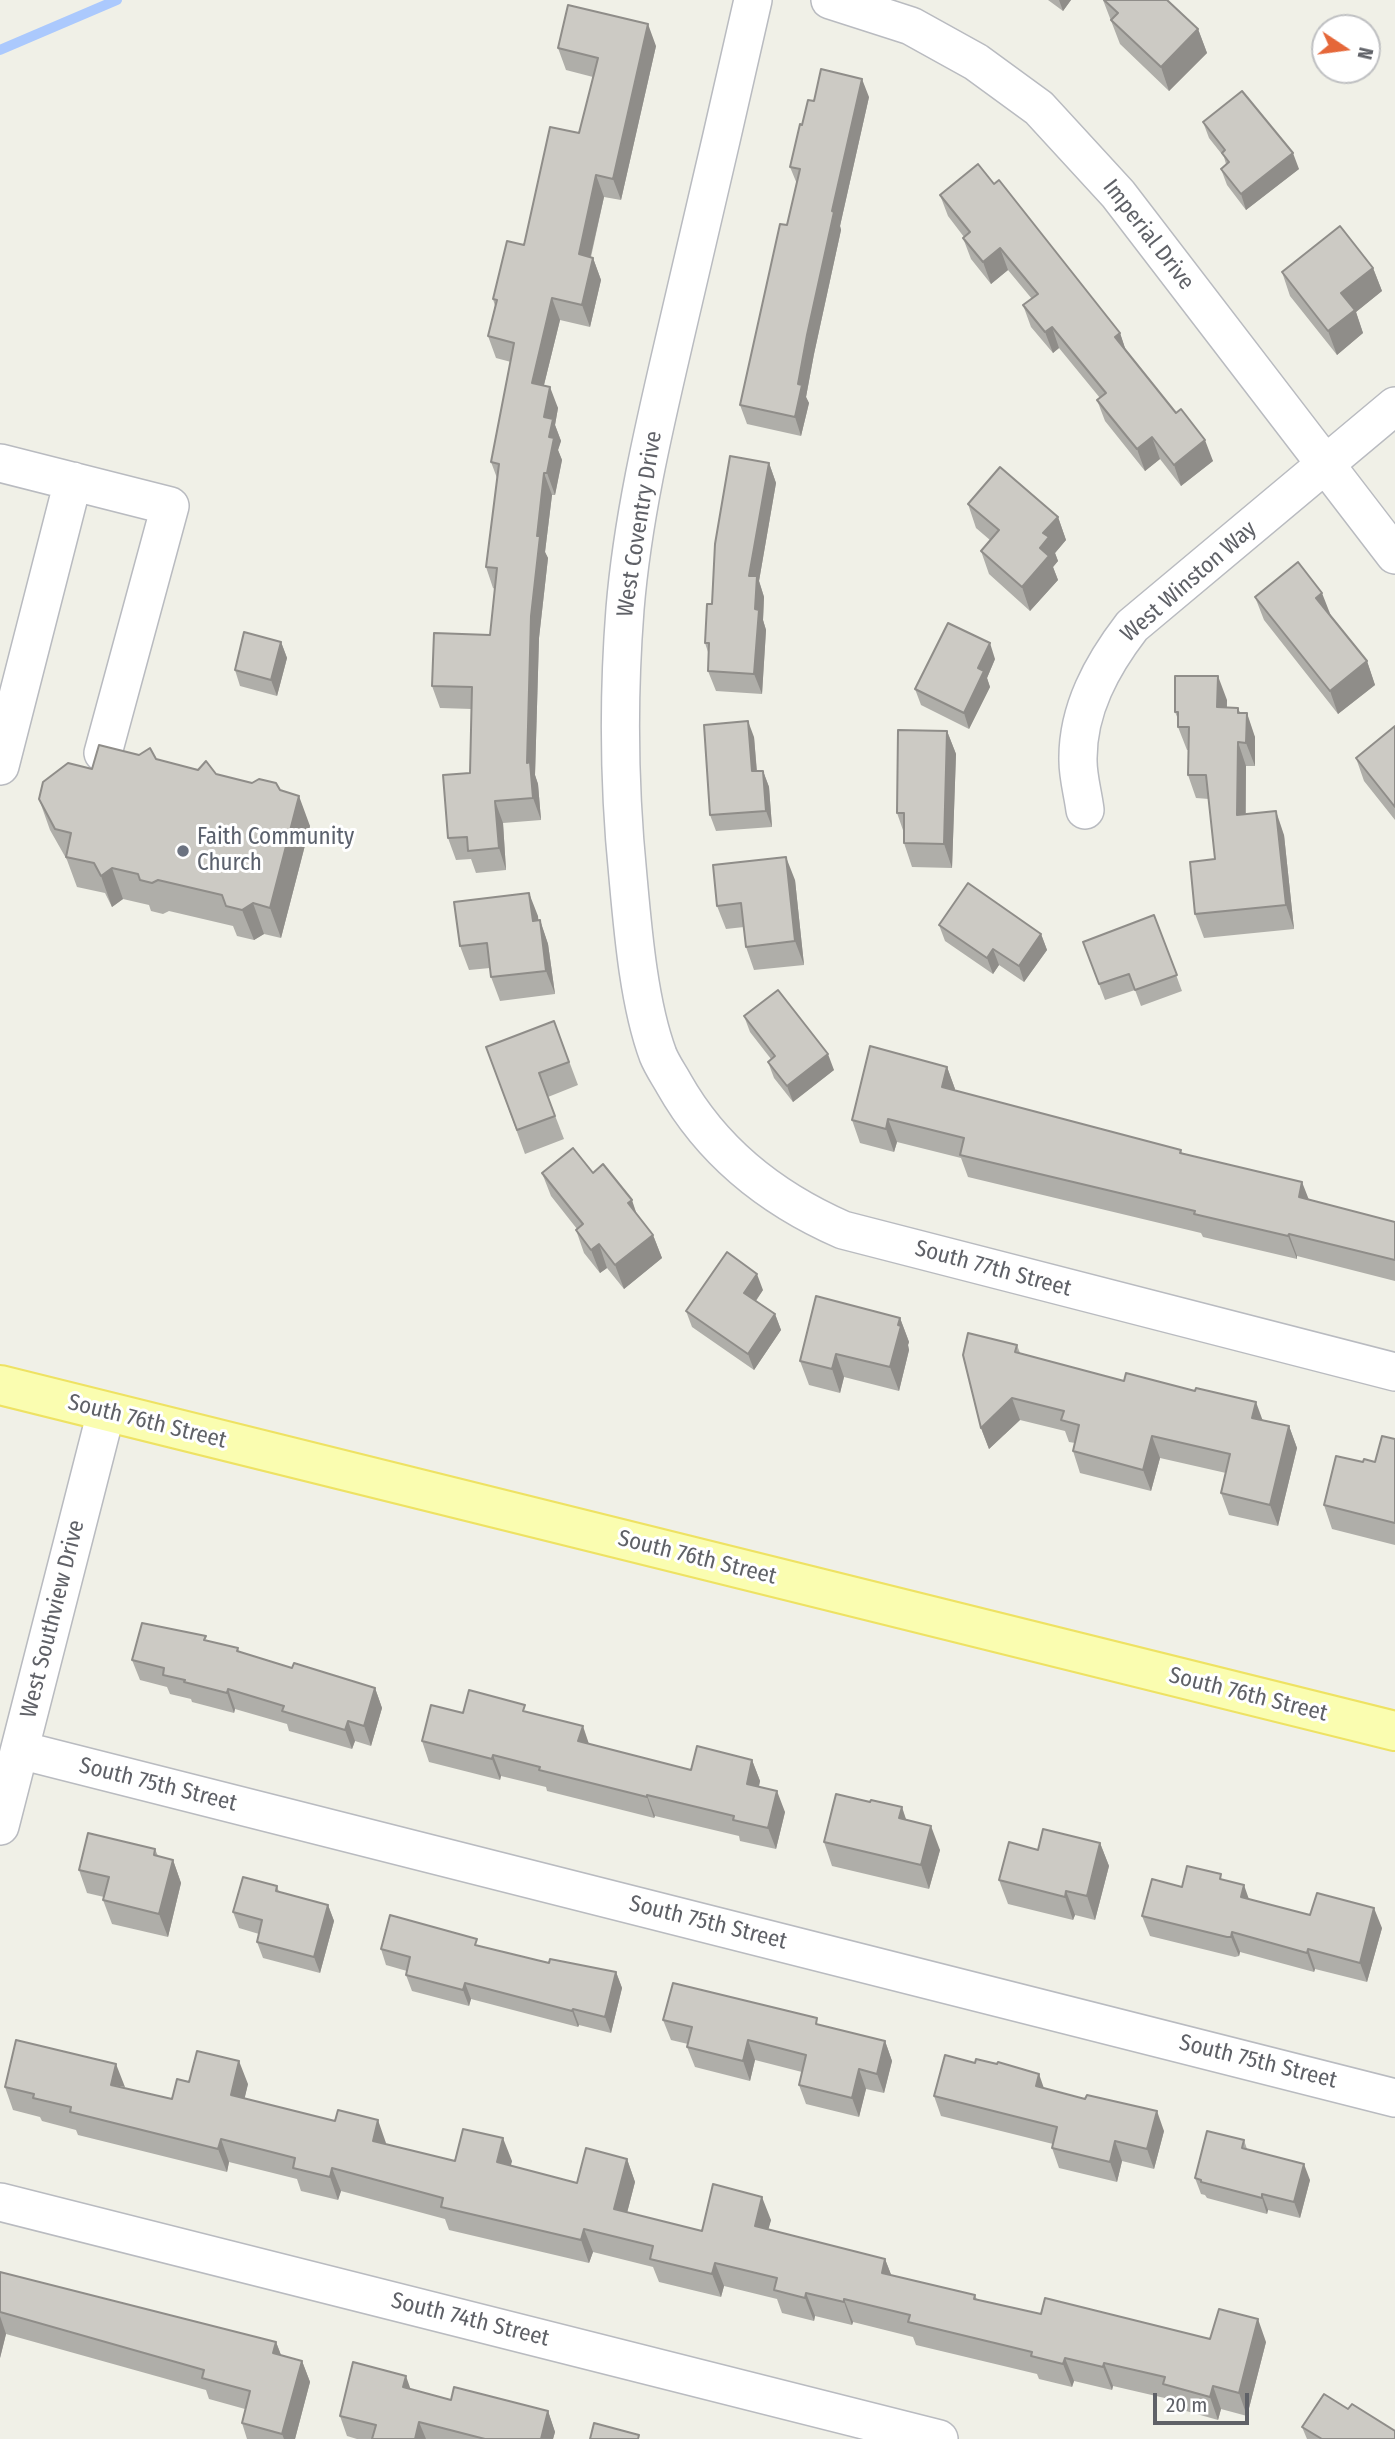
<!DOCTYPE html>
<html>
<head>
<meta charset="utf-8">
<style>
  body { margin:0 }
  #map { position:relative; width:1395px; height:2439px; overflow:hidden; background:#f0f0e7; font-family:"Fira Sans Condensed",sans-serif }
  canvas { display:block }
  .north { position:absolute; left:1311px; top:14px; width:70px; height:70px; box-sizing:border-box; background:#fff; border:2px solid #bfc0c2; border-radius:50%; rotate:103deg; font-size:19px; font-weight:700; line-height:28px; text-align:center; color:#5f6167 }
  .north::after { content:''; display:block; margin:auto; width:24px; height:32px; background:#e56739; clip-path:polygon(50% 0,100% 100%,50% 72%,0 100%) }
  .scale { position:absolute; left:1153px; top:2393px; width:96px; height:32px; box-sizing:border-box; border:4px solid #5f6167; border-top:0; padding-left:9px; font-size:21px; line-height:24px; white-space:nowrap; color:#5f6167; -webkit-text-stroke:5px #fff; paint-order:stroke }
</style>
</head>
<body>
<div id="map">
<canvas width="1395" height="2439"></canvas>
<div class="north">N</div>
<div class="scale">20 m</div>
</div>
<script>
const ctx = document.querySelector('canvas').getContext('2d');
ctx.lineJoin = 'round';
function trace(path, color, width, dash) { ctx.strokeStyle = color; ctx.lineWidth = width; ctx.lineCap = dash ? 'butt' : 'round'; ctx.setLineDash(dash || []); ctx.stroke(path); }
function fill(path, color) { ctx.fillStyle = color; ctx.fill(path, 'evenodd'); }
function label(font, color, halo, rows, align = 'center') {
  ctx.font = font + ' "Fira Sans Condensed",sans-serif'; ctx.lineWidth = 6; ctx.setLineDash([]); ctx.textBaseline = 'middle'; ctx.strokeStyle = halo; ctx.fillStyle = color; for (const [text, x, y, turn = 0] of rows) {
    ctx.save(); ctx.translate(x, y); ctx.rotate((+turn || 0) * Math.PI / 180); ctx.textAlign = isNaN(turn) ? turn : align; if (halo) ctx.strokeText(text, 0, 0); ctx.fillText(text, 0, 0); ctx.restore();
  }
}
const stream = new Path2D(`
  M0,50L117,0`);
const minor = new Path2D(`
  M753,0C729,107 704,213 679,320C657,415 633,512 625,609C618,699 619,788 628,877C633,932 639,1004 658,1055C662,1065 669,1075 674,1084C713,1153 772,1199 843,1230L1395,1372
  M830,0L911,26L976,62L1039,108L1118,194L1395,555
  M0,463L170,506L103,753
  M0,766L73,481
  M1085,810C1083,794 1078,777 1078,761C1077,710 1102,665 1132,626L1395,406
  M20,1750L1395,2098
  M0,1826L106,1412
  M0,2202L939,2439`);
const major = new Path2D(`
  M0,1385L1395,1731`);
const wall = new Path2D(`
  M1048,0H1071L1063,11Z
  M1103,0H1167L1198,29L1207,53L1169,91L1120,44Z
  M656,46L621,200L604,197L591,257L593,258L601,280L590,327L560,320L544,385L558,408L555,425L561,441L558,450L562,460L555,495H552L545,552L548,558L539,638L535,775L538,784L541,820L503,823L506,870L476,873L471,859L456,860L448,838L470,773L472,709L440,708L432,686L490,635L495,589L493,588L486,567L497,478L491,462L511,362L496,358L488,336L495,306L493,299L524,245L579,133L593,77L566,70L558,48Z
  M869,97L840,226L841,230L814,354L806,397L809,403L801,436L747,424L740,405L787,225L797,184L790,167L802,125L814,101Z
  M1203,122L1299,169L1246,210L1227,185L1221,169L1226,164L1224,157L1209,138Z
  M940,195L1120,333L1126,351L1213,461L1181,486L1160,459L1145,471L1105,421L1097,400L1100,398L1059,348L1053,353L1031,327L1023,305L1032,299L1008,270L991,284L971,259L963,238L964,237L948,216Z
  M1373,268L1382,291L1356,312L1363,333L1337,355L1290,296L1282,272Z
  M769,463L776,483L759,581L764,597L763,620L766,630L762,694L716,691L708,671L709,655L705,643L712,604Z
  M968,504L1058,517L1066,540L1055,553L1058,561L1053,567L1058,580L1030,611L989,574L981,551L990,540L976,528Z
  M1255,597L1367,661L1375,685L1338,714L1264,620Z
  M281,642L287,658L277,696L240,686L235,670Z
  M995,659L987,678L990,687L969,729L921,705L915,689Z
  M1227,700V708H1238L1240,713L1255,737V766H1246V814L1284,835L1294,929L1204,938L1195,914L1215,859L1209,799L1196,798L1188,775V750H1187L1178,727V719L1175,712Z
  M1395,726V820L1364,781L1356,758Z
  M947,731L956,754L952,868L912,867L904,843V833L897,813Z
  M754,737L757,771H763L769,787L772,827L716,831L710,815Z
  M156,759L280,790L310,826L281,938L264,934L254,940L237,936L233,926L169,911L163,914L151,911L149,905L123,899L112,907L105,893L77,887L67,860L50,830L39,799L92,769Z
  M795,880L804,965L754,970L746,947L744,927L726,929L717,906Z
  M1154,915L1182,991L1141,1006L1135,990L1105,1000L1083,942Z
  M538,916V921L540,920L548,944L555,994L500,1001L491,977L490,968L469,970L460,946Z
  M939,925L1041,934L1047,950L1024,982L999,965L993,974L945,941Z
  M744,1016L834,1070L793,1102L774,1078L768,1062L771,1059L750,1032Z
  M554,1021L578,1085L548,1097L564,1139L525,1154L486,1047Z
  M947,1067L955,1089V1091L1181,1150L1182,1154L1309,1200L1395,1222V1281L1297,1256V1259L1203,1237L1201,1233L968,1177L961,1158L897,1142L894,1152L860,1143L852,1120Z
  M542,1173H593L636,1213L653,1235L662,1258L624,1289L607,1268L600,1273L584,1253L576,1230L577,1229L551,1196Z
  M763,1290L756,1301L775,1314L781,1330L754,1370L692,1327L686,1311Z
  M900,1318L909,1342L908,1345L909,1350L899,1391L844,1377L840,1393L809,1385L800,1361Z
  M1017,1345L1020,1353L1262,1420L1289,1426L1297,1448L1278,1526L1229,1515L1221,1493L1226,1473L1160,1458L1151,1491L1080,1473L1073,1451L1075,1443L1069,1442L1065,1431L1020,1420L989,1449L981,1428Z
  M1395,1439V1545L1332,1529L1324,1505L1363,1462H1375Z
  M207,1641L238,1648L239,1652L292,1668L375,1688L382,1708L371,1746L355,1741L352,1749L289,1731L287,1724L235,1709L234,1713L192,1702L191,1699L170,1694L167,1687L140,1680L132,1660Z
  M528,1712L589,1744L691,1770L752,1760L760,1781L759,1787L785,1812L776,1849L740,1841L739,1836L655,1816L654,1818L547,1791L546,1787L501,1776L500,1780L429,1762L422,1741L463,1713Z
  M906,1820L940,1850L929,1889L832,1866L824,1842Z
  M1100,1843L1109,1866L1095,1920L1075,1915L1073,1920L1008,1904L999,1880L1038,1850Z
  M155,1849L158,1856L173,1860L181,1883L168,1937L112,1924L103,1900L104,1897L87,1893L79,1870Z
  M1223,1880L1249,1899L1310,1915L1382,1928L1367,1982L1315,1969L1314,1972L1240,1952L1239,1956L1235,1957L1150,1936L1142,1916L1182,1887Z
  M277,1886L279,1892L328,1905L334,1921L320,1973L263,1958L257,1942L259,1934L239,1928L233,1912Z
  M479,1946L549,1963L616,1972L622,1988L611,2033L579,2025L578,2027L471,1999L469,2006L412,1991L406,1975L407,1971L386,1965L381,1949Z
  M663,2020L820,2025L885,2041L892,2061L884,2093L866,2089L859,2117L806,2104L799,2085L802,2072L755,2060L750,2081L695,2067L687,2047L688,2044L671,2040Z
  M189,2082L248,2084L244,2099L386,2143V2144L455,2161H512L510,2166L577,2183L627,2159L635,2182L627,2213L702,2231L771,2220L768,2229L885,2259L891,2275L975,2295L977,2300L1041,2314L1210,2339L1266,2342L1247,2416L1221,2409L1218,2420L1172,2407L1169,2399L1113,2386L1112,2390L1074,2381L1072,2387L1039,2379L1037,2374L916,2345L913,2337L853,2322L852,2325L815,2316L814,2321L782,2313L777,2299L724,2286L721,2297L659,2282L653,2267L593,2252L589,2263L449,2230L445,2219L341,2191L338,2200L301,2191L297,2179L229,2162L227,2172L78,2135L76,2130L42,2121L40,2117L13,2110L5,2087L125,2088L172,2099Z
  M1044,2088L1164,2131L1154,2169L1122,2161L1117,2182L1059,2168L1052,2148L1053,2144L941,2116L934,2096Z
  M1244,2140L1247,2149L1310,2180L1300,2218L1268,2210L1267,2214L1207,2198L1205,2195L1201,2194L1195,2178Z
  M0,2272L276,2342L281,2355L302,2361L310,2382L295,2439H247L242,2423L245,2409L209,2399L206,2390L6,2334L0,2358Z
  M410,2389L451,2400L548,2411L555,2432L553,2439H357L347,2436L340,2416Z
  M1348,2409L1395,2439H1307L1302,2427Z`);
const shadedWall = new Path2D(`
  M1059,0H1071L1063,11Z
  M648,24L656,46L621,200L613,179Z
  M1198,29L1207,53L1169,91L1161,67Z
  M862,79L869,97L840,226L841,230L814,354L806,397L809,403L801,436L795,417L798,384L832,211Z
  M1293,153L1299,169L1246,210L1241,194Z
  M596,175L604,197L586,276L579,254Z
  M1000,248L1008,270L991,284L983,262Z
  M593,258L601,280L590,327L582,305Z
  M1373,268L1382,291L1356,312L1363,333L1337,355L1328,331L1341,293Z
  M552,298L560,320L539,405L532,383Z
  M1052,327L1059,348L1053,353L1045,332Z
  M1120,333L1127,354L1115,337Z
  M550,387L558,408L555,425L561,441L558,450L562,460L555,495L547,473L549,437L544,417Z
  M1152,437L1160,459L1145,471L1137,449Z
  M1205,440L1213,461L1181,486L1174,465Z
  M769,463L776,483L759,581L764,597L763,620L766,630L762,694L754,674L755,609L749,576Z
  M544,473L552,495L545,552L548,558L539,638L535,775L538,784L541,820L533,798L527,763L531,616L537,536Z
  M1058,517L1066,540L1055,553L1058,561L1053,567L1058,580L1030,611L1022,587L1040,548L1043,533Z
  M1322,593L1331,616L1316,598Z
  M281,642L287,658L277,696L271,680Z
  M990,643L995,659L987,678L990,687L969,729L964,713L978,668Z
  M1367,661L1375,685L1338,714L1330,691Z
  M1218,676L1227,700L1226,731L1217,707Z
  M1238,708L1246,730L1247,713L1255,737V766L1246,743L1238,713Z
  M748,721L754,737L758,787L752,771Z
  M947,731L956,754L952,868L944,844Z
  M1238,742L1246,766L1245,839L1237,815Z
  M763,771L769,787L772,827L766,811Z
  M299,796L310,826L281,938L270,908Z
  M495,801L503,823L506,870L499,848Z
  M1276,811L1284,835L1294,929L1286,905Z
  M786,857L795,880L804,965L795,941Z
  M112,868L123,899L112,907L101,876Z
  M529,893L538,916L541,945L533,921Z
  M253,903L264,934L254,940L242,910Z
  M540,920L548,944L555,994L546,971Z
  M1041,934L1047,950L1024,982L1019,966Z
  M993,949L999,965L993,974L987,958Z
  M828,1054L834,1070L793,1102L787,1086Z
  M947,1067L955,1089L950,1110L942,1087Z
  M888,1119L897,1142L894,1152L886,1129Z
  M1302,1182L1311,1205L1299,1197Z
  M632,1200L640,1224L628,1203Z
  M1289,1234L1297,1256V1259L1288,1236Z
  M653,1235L662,1258L624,1289L615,1265Z
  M599,1244L607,1268L600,1273L591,1250Z
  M757,1274L763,1290L750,1309L744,1293Z
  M775,1314L781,1330L754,1370L748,1354Z
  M900,1318L909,1342L908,1345L909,1350L899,1391L890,1367Z
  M836,1354L844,1377L840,1393L832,1369Z
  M1012,1398L1020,1420L989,1449L981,1428Z
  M1256,1402L1264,1424L1252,1418Z
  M1289,1426L1297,1448L1278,1526L1270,1505Z
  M1152,1436L1160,1458L1151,1491L1143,1470Z
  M375,1688L382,1708L371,1746L364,1726Z
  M228,1689L235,1709L234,1713L227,1693Z
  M348,1721L355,1741L352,1749L345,1730Z
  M583,1726L590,1747L578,1741Z
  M493,1755L501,1776L500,1780L492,1759Z
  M752,1760L760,1781L754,1805L747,1784Z
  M777,1791L785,1812L776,1849L768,1828Z
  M647,1795L655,1816L654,1818L647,1797Z
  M902,1807L910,1831L899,1818Z
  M931,1826L940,1850L929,1889L921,1865Z
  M1100,1843L1109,1866L1095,1920L1087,1896Z
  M173,1860L181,1883L168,1937L159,1914Z
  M1244,1885L1251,1905L1241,1897Z
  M1066,1891L1075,1915L1073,1920L1065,1897Z
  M328,1905L334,1921L320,1973L314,1957Z
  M1374,1908L1382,1928L1367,1982L1360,1963Z
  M1232,1932L1240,1952L1239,1956L1231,1937Z
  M1308,1949L1315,1969L1314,1972L1307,1953Z
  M616,1972L622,1988L611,2033L605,2017Z
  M465,1983L471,1999L469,2006L463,1990Z
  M573,2009L579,2025L578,2027L572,2011Z
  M748,2040L755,2060L750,2081L743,2061Z
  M885,2041L892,2061L884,2093L877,2074Z
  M239,2061L248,2084L240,2118L231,2095Z
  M116,2064L125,2087L111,2085Z
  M859,2069L866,2089L859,2117L852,2098Z
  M1039,2074L1046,2094L1036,2086Z
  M1157,2111L1164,2131L1154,2169L1147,2149Z
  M378,2120L386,2143L381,2164L373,2141Z
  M503,2138L512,2161L506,2185L497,2162Z
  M221,2139L229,2162L227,2172L218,2149Z
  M1115,2141L1122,2161L1117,2182L1110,2162Z
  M627,2159L635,2182L622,2232L614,2209Z
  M1304,2164L1310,2180L1300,2218L1294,2202Z
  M332,2168L341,2191L338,2200L330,2177Z
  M1262,2194L1268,2210L1267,2214L1262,2198Z
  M762,2197L771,2220L763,2249L755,2226Z
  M584,2229L593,2252L589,2263L581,2240Z
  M885,2259L894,2282L882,2273Z
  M715,2263L724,2286L721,2297L712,2274Z
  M806,2293L815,2316L814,2321L805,2298Z
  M844,2299L853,2322L852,2325L844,2302Z
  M0,2316L6,2334L0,2358Z
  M1258,2319L1266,2342L1247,2416L1239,2393Z
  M276,2342L284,2363L273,2353Z
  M1065,2358L1074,2381L1072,2387L1063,2364Z
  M302,2361L310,2382L295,2439H284L282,2434Z
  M1104,2363L1113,2386L1112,2390L1103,2367Z
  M406,2376L413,2396L403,2387Z
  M1213,2386L1221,2409L1218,2420L1210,2397Z
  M548,2411L555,2432L553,2439H541Z
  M419,2422L426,2439H415Z`);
const building = new Path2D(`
  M1104,0H1167L1198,29L1161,67L1111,20L1118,13Z
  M568,5L648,24L613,179L596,175L579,254L593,258L582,305L552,298L532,383L550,387L544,417L553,419L549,437L554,438L547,473H544L537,536H540L531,616L527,763L530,762L533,798L495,801L499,848L468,851L467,837L448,838L443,775L470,773L472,687L432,686L434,633L490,635L497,568L486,567L499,464L491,462L514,343L488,336L497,300L493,299L507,241L524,245L550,127L579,133L598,58L558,48Z
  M821,69L862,79L832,211L834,212L807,335L798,384L802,385L795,417L740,405L780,224L787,225L800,169L790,167L800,124L802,125L808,100L814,101Z
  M1242,91L1293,153L1241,194L1221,169L1229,162L1222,153L1225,150L1203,122Z
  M978,164L994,184L999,180L1120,333L1115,337L1176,413L1181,409L1205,440L1174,465L1152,437L1137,449L1097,400L1106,393L1052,327L1045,332L1023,305L1038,294L1000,248L983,262L963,238L970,232L940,195Z
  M1340,226L1373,268L1341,293L1355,310L1328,331L1282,272Z
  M730,456L769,463L749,576H757L755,609L759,610L754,674L708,671L709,643H705L707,604H712L715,544Z
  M1000,467L1058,517L1043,533L1049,537L1040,548L1049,556L1022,587L981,551L999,530L968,504Z
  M1298,562L1322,593L1316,598L1367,661L1330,691L1255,597Z
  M948,623L990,643L978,668L984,671L964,713L915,689Z
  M244,632L281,642L271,680L235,670Z
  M1175,676H1218L1217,707L1238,708V713H1247L1246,743L1238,742L1237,815L1276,811L1286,905L1195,914L1190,862L1215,859L1206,775H1188L1189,727H1178V712H1175Z
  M748,721L752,771H763L766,811L710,815L704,725Z
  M1395,726V807L1356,758Z
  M898,730L947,731L944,844L904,843V813H897Z
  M99,745L139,755L150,748L156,759L198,770L206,761L216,774L252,783L259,779L276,783L280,790L299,796L270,908L253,903L242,910L226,906L222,895L158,880L152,883L140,880L138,874L112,868L101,876L94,863L66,857L71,833L55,829L39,799L43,782L68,763L92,769Z
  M786,857L795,941L746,947L741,903L717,906L713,865Z
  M968,883L1041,934L1019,966L993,949L987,958L939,925Z
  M529,893L533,921L540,920L546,971L491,977L487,943L460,946L454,902Z
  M1154,915L1177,975L1135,990L1129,974L1099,984L1083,942Z
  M778,990L828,1054L787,1086L768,1062L775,1056L744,1016Z
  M554,1021L569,1062L539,1073L555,1116L517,1130L486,1047Z
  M870,1046L947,1067L942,1087L1181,1150L1180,1153L1302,1182L1299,1197L1395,1222V1260L1289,1234L1288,1236L1194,1214L1195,1211L960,1155L964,1138L888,1119L886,1129L852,1120Z
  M573,1148L593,1173L603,1164L632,1200L628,1203L653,1235L615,1265L599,1244L591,1250L576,1230L583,1224L542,1173Z
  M727,1252L757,1274L744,1293L775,1314L748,1354L686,1311Z
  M816,1296L900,1318L898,1325L901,1326L890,1367L836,1354L832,1369L800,1361Z
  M968,1333L1017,1345L1015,1352L1124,1381L1126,1373L1195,1391L1196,1388L1256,1402L1252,1418L1289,1426L1270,1505L1221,1493L1230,1454L1152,1436L1143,1470L1073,1451L1079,1425L1061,1420L1064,1411L1012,1398L981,1428L963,1355Z
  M1382,1436L1395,1439V1523L1324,1505L1336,1456L1363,1462L1364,1459L1375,1462Z
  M142,1623L206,1636L204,1640L238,1648L237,1651L292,1668L294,1663L375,1688L364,1726L348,1721L345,1730L282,1711L284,1706L228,1689L227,1693L184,1682L185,1680L163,1675L164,1668L132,1660Z
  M469,1690L525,1705L523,1711L583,1726L578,1741L691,1770L697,1746L752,1760L747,1784L777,1791L768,1828L733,1820L734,1816L647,1795V1797L539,1770L540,1767L493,1755L492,1759L422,1741L431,1705L463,1713Z
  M836,1794L870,1802L871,1800L902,1807L899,1818L931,1826L921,1865L824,1842Z
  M1043,1829L1100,1843L1087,1896L1066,1891L1065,1897L999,1880L1009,1842L1038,1850Z
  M88,1833L155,1849L154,1855L173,1860L159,1914L103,1900L109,1877L79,1870Z
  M1187,1866L1221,1874L1220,1879L1244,1885L1241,1897L1310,1915L1317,1893L1374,1908L1360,1963L1308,1949L1307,1953L1232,1932L1231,1937H1227L1142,1916L1152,1879L1182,1887Z
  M243,1877L277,1886L276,1891L328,1905L314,1957L257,1942L262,1920L233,1912Z
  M390,1915L477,1939L475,1945L549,1963L550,1959L616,1972L605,2017L573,2009L572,2011L465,1983L463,1990L406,1975L410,1957L381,1949Z
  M673,1983L817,2018L816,2024L885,2041L877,2074L859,2069L852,2098L799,2085L806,2055L748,2040L743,2061L687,2047L692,2027L663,2020Z
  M16,2040L116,2064L111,2085L172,2099L177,2079L189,2082L197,2051L239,2061L231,2095L335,2121L338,2110L378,2120L373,2141L455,2161L463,2129L503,2138L497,2162L577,2183L586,2148L627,2159L614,2209L702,2231L713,2184L762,2197L755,2226L885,2259L882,2273L975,2295L974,2299L1041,2314L1045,2298L1210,2339L1219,2309L1258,2319L1239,2393L1213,2386L1210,2397L1163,2384L1165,2377L1104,2363L1103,2367L1065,2358L1063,2364L1031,2356L1032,2352L908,2322L910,2315L844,2299V2302L806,2293L805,2298L774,2290L777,2278L715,2263L712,2274L650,2259L653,2246L584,2229L581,2240L441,2207L443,2198L332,2168L330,2177L293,2168L295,2158L221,2139L218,2149L70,2112L71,2107L33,2098L34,2094L5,2087Z
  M945,2055L975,2063L976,2059L997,2064L998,2062L1039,2074L1036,2086L1085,2099L1087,2095L1157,2111L1147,2149L1115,2141L1110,2162L1052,2148L1057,2127L934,2096Z
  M1207,2131L1244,2140L1242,2148L1304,2164L1294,2202L1262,2194V2198L1201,2182V2180L1195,2178Z
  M0,2272L276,2342L273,2353L302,2361L282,2434L242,2423L250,2391L202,2378L204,2370L0,2312Z
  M353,2362L406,2376L403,2387L451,2400L454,2387L548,2411L541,2439H485L419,2422L415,2439H372L376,2425L340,2416Z
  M1324,2394L1348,2409L1352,2404L1395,2431V2439H1322L1302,2427Z
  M594,2423L639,2435L638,2439H590Z`);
const markers = [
  [183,851,7,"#6b7280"]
];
const streetNames = [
  ["Imperial Drive",1148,235,52],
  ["West Coventry Drive",640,524,-81],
  ["West Winston Way",1189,582,-41],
  ["South 77th Street",993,1269,15],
  ["South 76th Street",147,1422,14],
  ["South 76th Street",697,1558,14],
  ["West Southview Drive",53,1619,-76],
  ["South 76th Street",1248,1695,14],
  ["South 75th Street",158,1785,14],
  ["South 75th Street",708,1923,14],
  ["South 75th Street",1258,2062,14],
  ["South 74th Street",470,2320,14]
];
const worshipNames = [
  ["Faith Community",197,838],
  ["Church",197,864]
];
trace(stream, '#abc9fd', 10);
trace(minor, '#b9bbc0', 40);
trace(major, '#eee263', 42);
trace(minor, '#fff', 37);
trace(major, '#fafdb0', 38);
fill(wall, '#afaea9');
fill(shadedWall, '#8f8d89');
fill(building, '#cccac4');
trace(building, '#8f8d89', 2);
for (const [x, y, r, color] of markers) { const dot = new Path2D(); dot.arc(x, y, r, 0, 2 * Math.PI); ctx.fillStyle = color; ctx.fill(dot); trace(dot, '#fff', 2.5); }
label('23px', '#5f6167', '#fff', streetNames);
label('23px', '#5b616d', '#fff', worshipNames, 'left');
</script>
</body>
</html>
